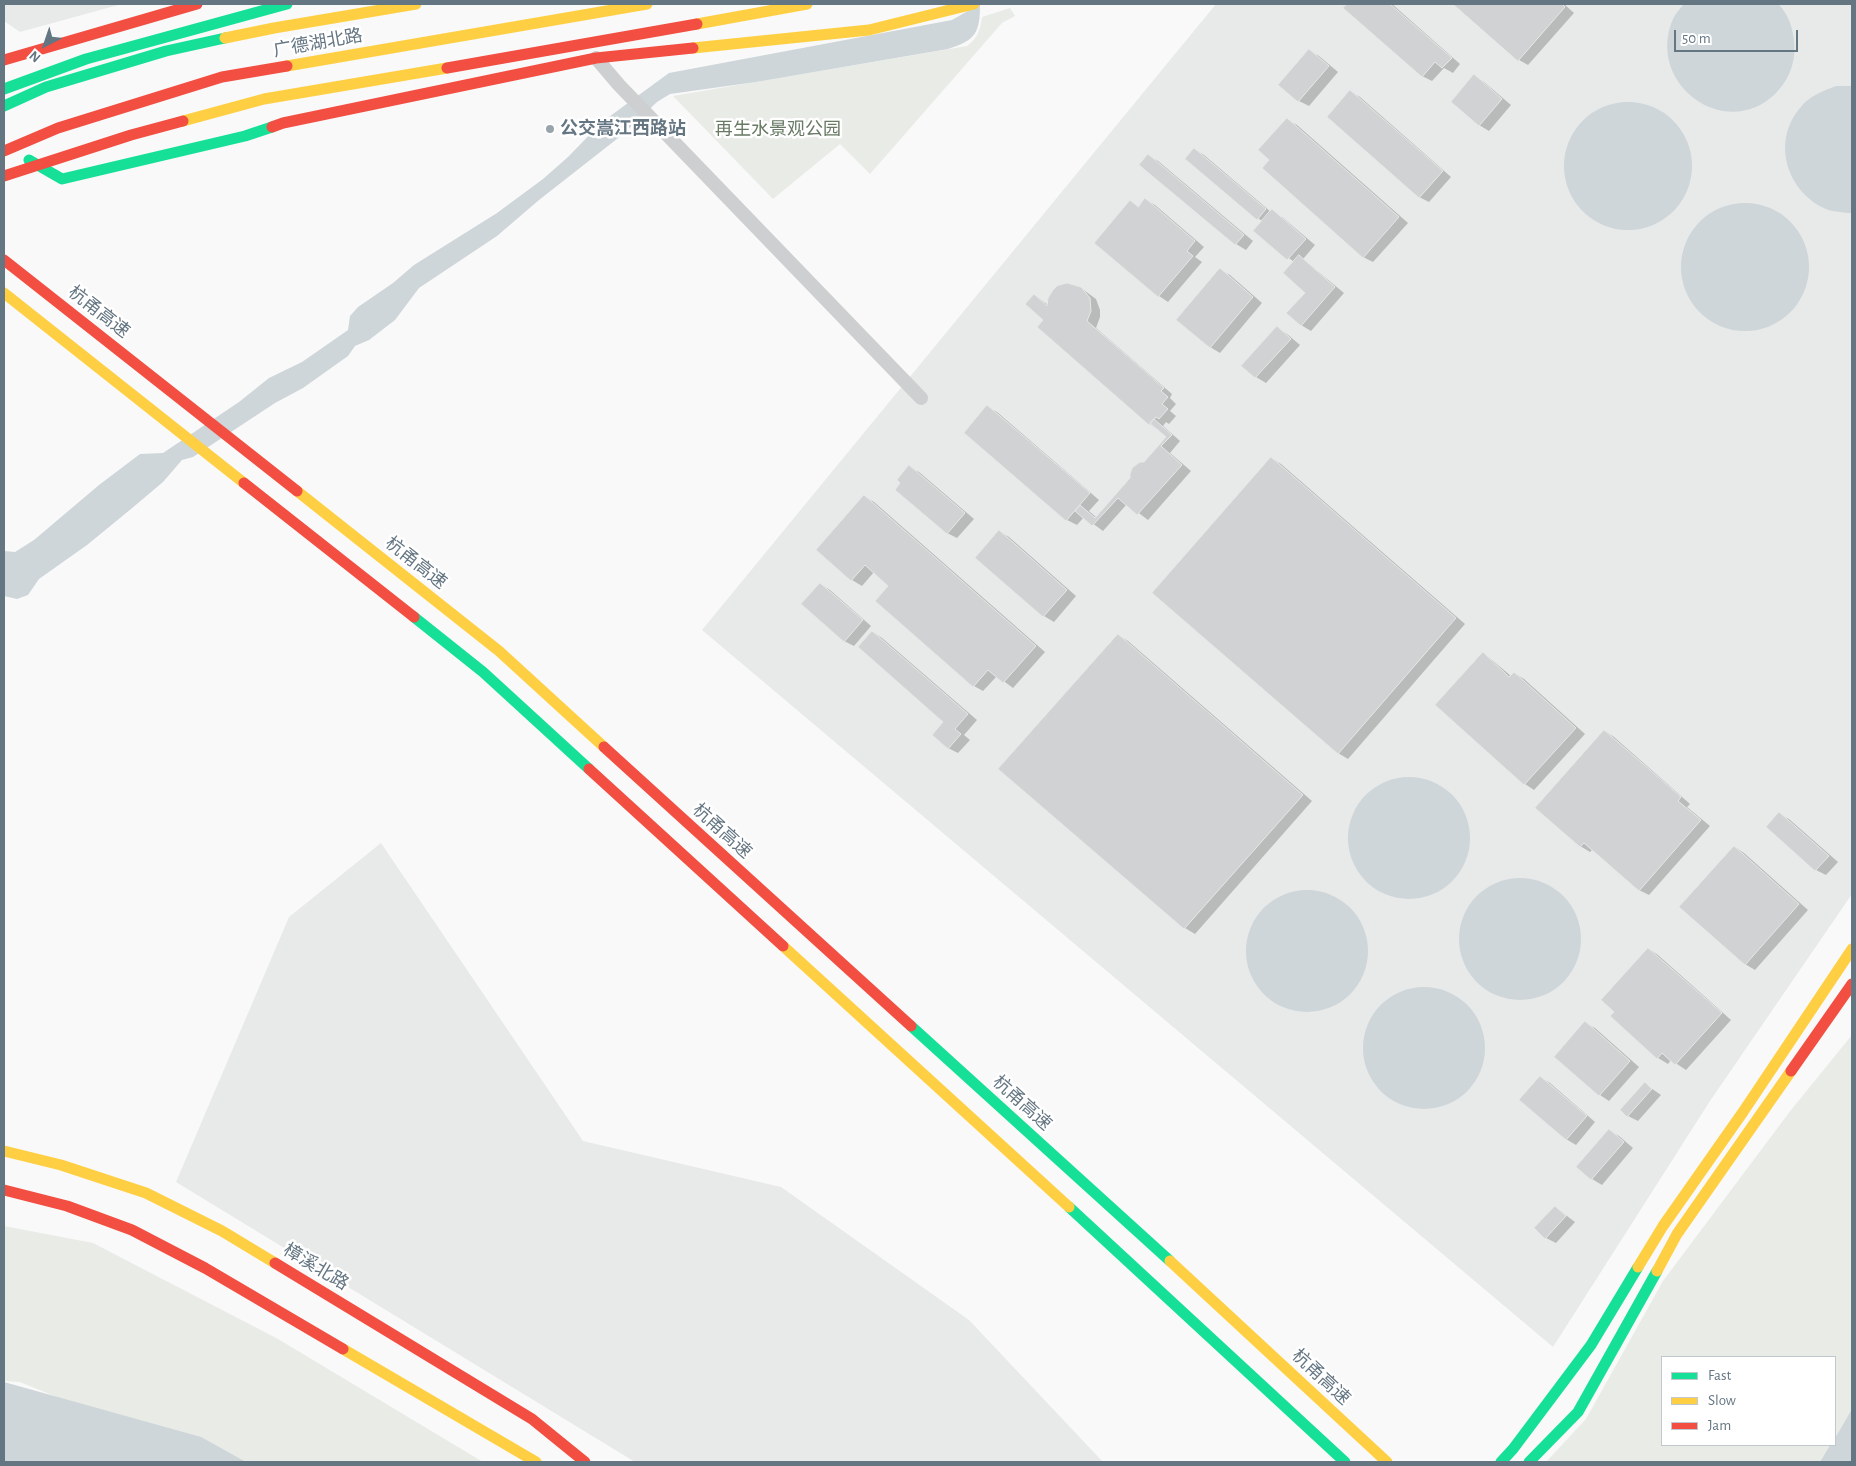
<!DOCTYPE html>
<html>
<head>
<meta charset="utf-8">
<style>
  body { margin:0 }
  #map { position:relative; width:1856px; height:1466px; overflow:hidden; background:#f9f9f9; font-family:"Alegreya Sans",sans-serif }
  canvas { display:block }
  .frame { position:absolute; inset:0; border:5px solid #657683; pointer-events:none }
  .legend { position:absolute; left:1661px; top:1356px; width:175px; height:90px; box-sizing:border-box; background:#fff; border:1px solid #c1c8cd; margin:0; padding:6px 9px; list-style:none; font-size:15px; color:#657683 }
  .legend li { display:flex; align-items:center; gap:10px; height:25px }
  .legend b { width:25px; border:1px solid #c1c8cd }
  .north { position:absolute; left:20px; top:20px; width:50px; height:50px; -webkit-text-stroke:4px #fff; paint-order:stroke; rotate:221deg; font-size:14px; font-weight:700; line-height:20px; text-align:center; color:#657683 }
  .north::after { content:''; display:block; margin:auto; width:18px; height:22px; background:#657683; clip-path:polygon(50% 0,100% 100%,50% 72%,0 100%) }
  .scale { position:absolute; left:1674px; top:30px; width:124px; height:22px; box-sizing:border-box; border:2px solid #657683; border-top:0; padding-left:6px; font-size:15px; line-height:18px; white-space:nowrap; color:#657683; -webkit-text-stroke:4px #fff; paint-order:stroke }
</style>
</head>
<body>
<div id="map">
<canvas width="1856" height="1466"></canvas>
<div class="frame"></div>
<ul class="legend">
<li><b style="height:6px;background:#16e098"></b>Fast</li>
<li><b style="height:6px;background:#ffcf43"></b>Slow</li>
<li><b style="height:6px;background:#f24e42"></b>Jam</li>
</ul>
<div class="north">N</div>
<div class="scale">50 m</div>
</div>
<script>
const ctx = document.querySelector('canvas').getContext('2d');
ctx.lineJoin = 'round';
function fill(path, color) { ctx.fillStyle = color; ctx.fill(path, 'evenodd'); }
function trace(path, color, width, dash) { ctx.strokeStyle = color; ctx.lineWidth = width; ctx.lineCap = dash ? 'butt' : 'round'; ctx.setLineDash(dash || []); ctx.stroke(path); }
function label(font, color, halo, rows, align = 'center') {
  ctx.font = font + ' "Alegreya Sans","Noto Sans SC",sans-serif'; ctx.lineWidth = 5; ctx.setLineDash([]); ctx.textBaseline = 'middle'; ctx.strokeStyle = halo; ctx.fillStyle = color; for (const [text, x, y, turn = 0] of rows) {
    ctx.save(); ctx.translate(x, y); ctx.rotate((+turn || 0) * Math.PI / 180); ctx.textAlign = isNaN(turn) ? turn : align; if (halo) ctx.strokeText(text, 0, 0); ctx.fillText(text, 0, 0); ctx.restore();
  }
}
const built = new Path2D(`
  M4,4H122L20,32L4,21Z
  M1216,4H1852V894L1710,1101L1553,1347L702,630Z
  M381,843L583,1141L781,1187L969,1320L1103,1462H635L176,1182L289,917Z`);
const green = new Path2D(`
  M1010,8L1015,16L1002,23L870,174L840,144L773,199L673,96L967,46C978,38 980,30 982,17Z
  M1852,1035V1409L1835,1438V1357H1662V1445H1830L1820,1462H1546L1586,1419L1663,1281L1791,1110Z
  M4,1226L93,1243L278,1339L483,1462H216L20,1382L4,1381Z`);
const water = new Path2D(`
  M980,4C980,33 976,40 948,49L756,82L670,94L657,102L622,135L539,200L497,236L419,288L395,320L369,340L355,346L348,356L303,388L275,403L193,457L182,460L163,482L131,509L87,545L39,579L28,595L17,599L4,596V551L15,552L34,540L99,485L140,454L163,453L239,402L269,378L302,362L348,330L350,316L358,307L393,283L414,265L497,213L543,179L568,157L602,122L669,73L952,20Z
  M1684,4H1778C1791,16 1796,38 1794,56C1792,71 1786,82 1776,93C1726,143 1645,84 1673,19C1675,14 1680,9 1684,4Z
  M1836,86H1852V213H1849C1842,212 1833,212 1826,209C1787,192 1771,142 1800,108C1809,96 1823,91 1836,86Z
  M1564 166a64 64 0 1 1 128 0a64 64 0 1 1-128 0Z
  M1681 267a64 64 0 1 1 128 0a64 64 0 1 1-128 0Z
  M1348 838a61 61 0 1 1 122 0a61 61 0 1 1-122 0Z
  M1459 939a61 61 0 1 1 122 0a61 61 0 1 1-122 0Z
  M1246 951a61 61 0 1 1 122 0a61 61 0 1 1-122 0Z
  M1363 1048a61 61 0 1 1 122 0a61 61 0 1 1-122 0Z
  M4,1382L201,1437L246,1462H4Z
  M1852,1409V1462H1820L1830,1445H1835V1438Z`);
const shadow = new Path2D(`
  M1348,4H1392L1460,64L1453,73L1444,68L1432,81L1422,76L1345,8Z
  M1455,4H1564L1574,13L1528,65L1519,60Z
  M1310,51L1319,56L1338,72L1309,106L1299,101Z
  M1475,76L1484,82L1511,105L1489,131L1479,125Z
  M1351,92L1360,97L1451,177L1429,202L1419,197Z
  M1287,120L1297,125L1408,223L1373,262L1363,257Z
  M1194,149L1204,155L1271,212L1282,217L1315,245L1303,259L1344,293L1311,331L1301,325L1306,292L1294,262L1255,231L1263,222L1186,159Z
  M1149,156L1158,161L1253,241L1246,250L1236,244L1141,164Z
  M1146,200L1155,205L1204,247L1195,257L1202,262L1168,302L1159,296L1096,242L1131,202L1139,207Z
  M1220,270L1230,275L1262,303L1220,353L1210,347Z
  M1081,288L1096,299L1100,310V317L1096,328L1172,394L1170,398L1176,404L1170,411L1176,416L1169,424L1166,422L1163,426L1180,441L1170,453L1191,471L1148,520L1127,504L1103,531L1084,517L1077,525L1067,520L965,433L988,407L997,412L1099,500L1089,511L1097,518L1168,437L1150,424L1038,327L1045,320L1034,295L1048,305Z
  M1277,328L1287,334L1300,345L1266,383L1256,377L1243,366Z
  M1271,458L1281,464L1465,624L1348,759L1338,753Z
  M909,467L919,472L974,519L957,538L947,533Z
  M865,497L874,502L1045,652L1013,688L997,676L983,691L974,686L890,585L874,572L862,586L852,580L818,550Z
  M1000,532L1009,537L1076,596L1054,622L1044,616L977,557Z
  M820,584L830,590L871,626L854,646L844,641Z
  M873,632L882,638L977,720L964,735L970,740L958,753L948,748L945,721Z
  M1118,635L1128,641L1312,801L1195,934L1185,928L1000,769Z
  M1483,654L1492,660L1511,676L1514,673L1524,679L1585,734L1534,790L1525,784L1437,705Z
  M1605,731L1614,737L1690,804L1687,807L1710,826L1649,895L1639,890L1593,849L1590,852L1580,846Z
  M1779,814L1789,819L1838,862L1826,875L1816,870Z
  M1735,847L1744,853L1808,910L1755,970L1745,964Z
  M1649,949L1658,955L1731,1020L1686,1070L1671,1060L1668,1064L1658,1058L1616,1011Z
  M1585,1023L1595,1028L1639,1067L1609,1101L1600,1095Z
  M1540,1077L1550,1083L1595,1122L1576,1145L1566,1139Z
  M1645,1084L1661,1095L1638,1121L1628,1116Z
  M1610,1131L1619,1136L1633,1148L1602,1185L1592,1179Z
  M1555,1207L1575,1222L1556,1243L1546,1238L1536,1228Z`);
const building = new Path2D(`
  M1347,4H1390L1452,58L1442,68L1435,62L1422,77L1343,8Z
  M1453,4H1562L1565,7L1518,61Z
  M1309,49L1329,66L1298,102L1278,85Z
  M1474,74L1502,99L1479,126L1451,102Z
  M1350,90L1443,171L1419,198L1327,117Z
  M1287,118L1399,217L1363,258L1262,168L1269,160L1258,150Z
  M1194,148L1266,209L1257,220L1185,159Z
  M1148,154L1244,235L1235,245L1139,165Z
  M1145,198L1195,241L1187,251L1193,256L1158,297L1094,243L1130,200L1138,207Z
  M1272,209L1306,239L1287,260L1253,231Z
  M1299,255L1335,287L1301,326L1286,313L1305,293L1283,273Z
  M1220,268L1253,297L1210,348L1176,320Z
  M1067,283L1081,287L1090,298L1091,311L1087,321L1164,388L1161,391L1168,397L1162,404L1168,409L1159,419L1156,417L1149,425L1037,327L1043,320L1025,304L1034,294L1047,306L1048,298L1053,290L1057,286Z
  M1277,326L1291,339L1255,378L1241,366Z
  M987,405L1090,493L1066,521L964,433Z
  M1154,419L1172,435L1161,446L1182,465L1137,515L1118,498L1092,526L1075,511L1080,505L1095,518L1130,478V474L1132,468L1140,462H1144L1166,437L1150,423Z
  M1271,457L1456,618L1338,754L1152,593Z
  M909,465L965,513L947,534L895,490L900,483L897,480Z
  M864,495L1036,646L1003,683L988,670L973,687L875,601L888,586L865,565L851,581L816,550Z
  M999,530L1067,590L1043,617L975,558Z
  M820,583L863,620L844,642L801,604Z
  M872,631L968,714L955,729L961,734L948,749L932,735L943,722L858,647Z
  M1118,634L1303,795L1184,929L998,769Z
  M1483,652L1509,677L1514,672L1576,728L1524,785L1435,705Z
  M1604,730L1681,797L1678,801L1701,820L1639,891L1584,843L1580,847L1535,808Z
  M1779,812L1829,856L1815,871L1766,827Z
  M1734,846L1799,904L1745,965L1679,907Z
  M1648,948L1722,1013L1675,1065L1662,1053L1657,1059L1610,1016L1614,1012L1601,1000Z
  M1585,1021L1630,1061L1599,1096L1554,1057Z
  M1540,1076L1587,1116L1566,1140L1519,1100Z
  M1645,1082L1652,1089L1627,1117L1620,1110Z
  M1609,1129L1624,1142L1591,1180L1576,1167Z
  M1555,1206L1566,1216L1545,1239L1534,1228Z`);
const street = new Path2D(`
  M596,58L619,85L921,398`);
const fast = new Path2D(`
  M4,89L86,59L287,4
  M4,106L46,87L166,51L225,38
  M29,160L62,179L245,136L272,127
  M414,617L483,672L589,769
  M911,1026L1170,1261
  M1069,1207L1345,1462
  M1501,1462L1513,1449L1591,1345L1638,1267
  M1529,1462L1578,1412L1657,1271`);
const slow = new Path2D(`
  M697,24L807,4
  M225,38L274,28L416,4
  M693,48L869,30L974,4
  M287,66L647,4
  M183,121L264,99L447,68
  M4,293L244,483
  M297,491L499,651L604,747
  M783,946L1069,1207
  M4,1151L61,1165L146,1193L222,1231L275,1263
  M1170,1261L1387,1462
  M1638,1267L1663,1226L1743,1112L1852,949
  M1657,1271L1677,1234L1791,1071
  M343,1349L536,1462`);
const jam = new Path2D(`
  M4,60L197,4
  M447,68L697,24
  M272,127L283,123L596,58L693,48
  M4,151L58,128L222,77L287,66
  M4,176L131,135L183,121
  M4,260L297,491
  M244,483L414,617
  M604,747L911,1026
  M589,769L783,946
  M1791,1071L1852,984
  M4,1190L67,1206L132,1230L205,1268L343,1349
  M275,1263L532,1419L585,1462`);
const markers = [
  [550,129,5,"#99a4ac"]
];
const streetNames = [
  ["广德湖北路",318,43,-10],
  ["杭甬高速",99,312,38],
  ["杭甬高速",416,563,38],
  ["杭甬高速",722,831,42],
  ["杭甬高速",1022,1103,42],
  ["樟溪北路",316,1267,31],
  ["杭甬高速",1321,1377,43]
];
const poiNames = [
  ["公交嵩江西路站",560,129]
];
const parkNames = [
  ["再生水景观公园",778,130]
];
fill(built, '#e8e9e9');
fill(green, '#e8ebe6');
fill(water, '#ced6d9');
fill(shadow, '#0003');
fill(building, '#d0d2d3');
trace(building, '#e8e8e8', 1);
trace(street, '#cecfd0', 14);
trace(fast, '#16e098', 11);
trace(slow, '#ffcf43', 11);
trace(jam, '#f24e42', 11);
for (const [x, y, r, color] of markers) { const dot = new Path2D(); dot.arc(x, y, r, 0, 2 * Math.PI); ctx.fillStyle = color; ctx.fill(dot); trace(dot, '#fff', 2); }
label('18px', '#657683', '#fff', streetNames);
label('bold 18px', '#657683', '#fff', poiNames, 'left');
label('18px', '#687a64', '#fff', parkNames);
</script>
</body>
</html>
